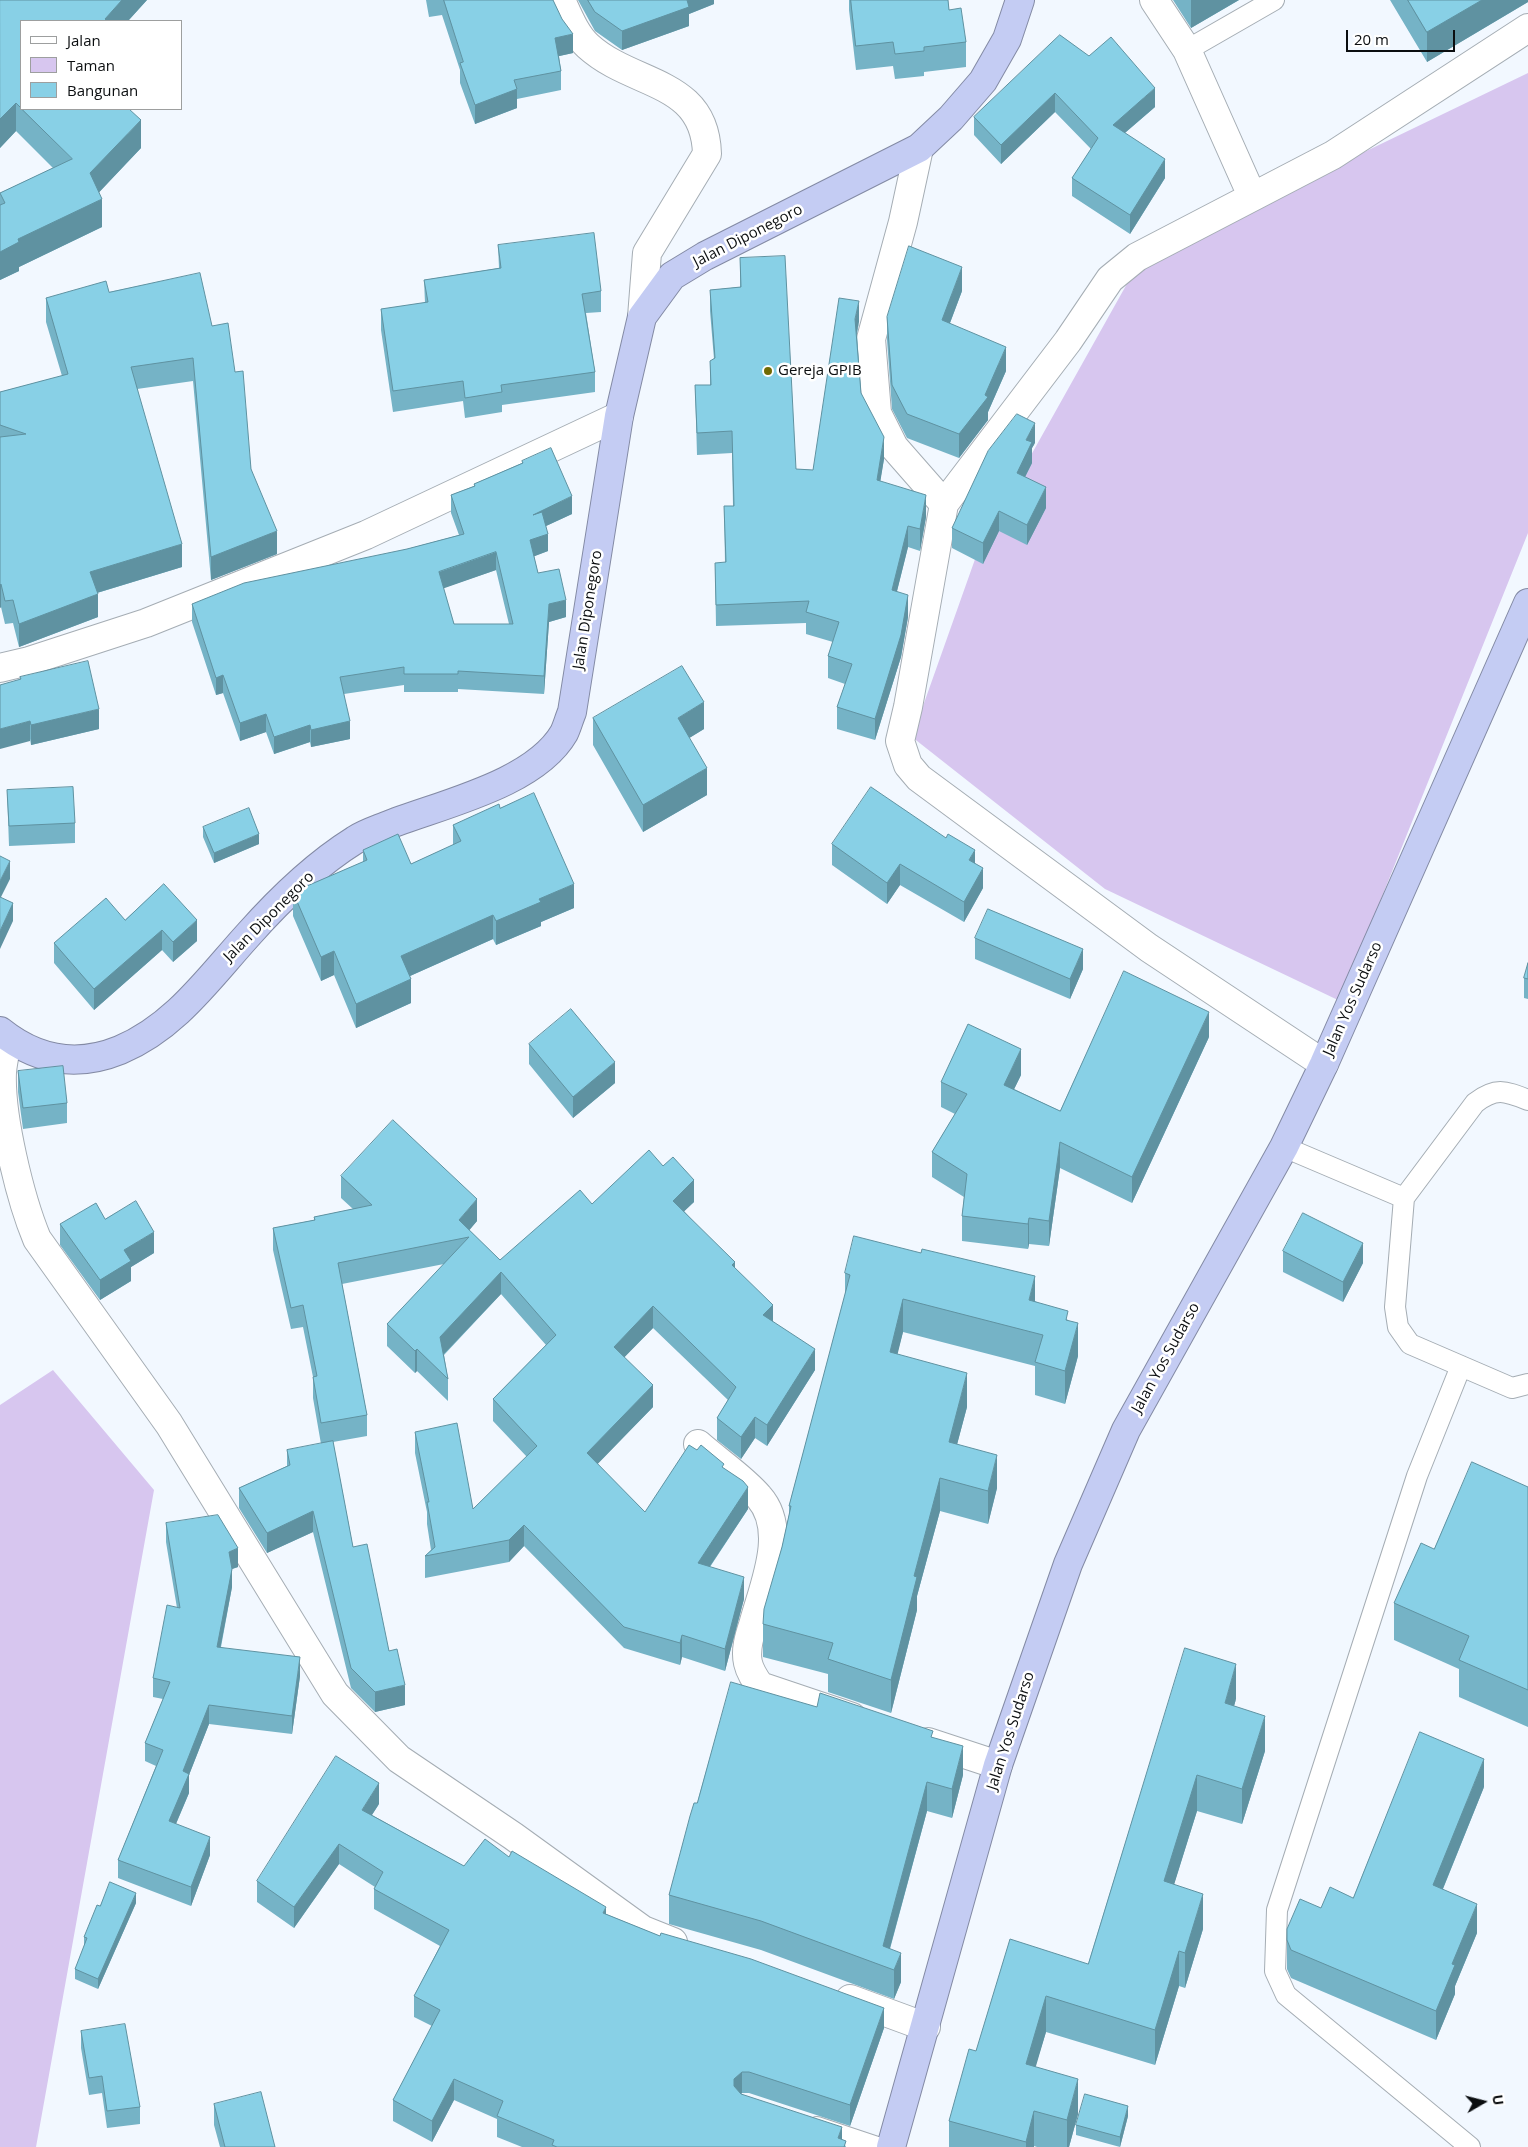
<!DOCTYPE html>
<html>
<head>
<meta charset="utf-8">
<style>
  body { margin:0 }
  #map { position:relative; width:1528px; height:2147px; overflow:hidden; background:#f2f8ff; font-family:"Open Sans",sans-serif }
  canvas { display:block }
  .legend { position:absolute; left:20px; top:20px; width:162px; height:90px; box-sizing:border-box; background:#fff; border:1px solid #9d9f9f; margin:0; padding:6px 9px; list-style:none; font-size:15px; color:#0b0e10 }
  .legend li { display:flex; align-items:center; gap:10px; height:25px }
  .legend b { width:25px; border:1px solid #9d9f9f }
  .north { position:absolute; left:1458px; top:2077px; width:50px; height:50px; -webkit-text-stroke:4px #fff; paint-order:stroke; rotate:82deg; font-size:14px; font-weight:700; line-height:20px; text-align:center; color:#0b0e10 }
  .north::after { content:''; display:block; margin:auto; width:18px; height:22px; background:#0b0e10; clip-path:polygon(50% 0,100% 100%,50% 72%,0 100%) }
  .scale { position:absolute; left:1346px; top:30px; width:109px; height:22px; box-sizing:border-box; border:2px solid #0b0e10; border-top:0; padding-left:6px; font-size:15px; line-height:18px; white-space:nowrap; color:#0b0e10; -webkit-text-stroke:4px #fff; paint-order:stroke }
</style>
</head>
<body>
<div id="map">
<canvas width="1528" height="2147"></canvas>
<ul class="legend">
<li><b style="height:6px;background:#fff"></b>Jalan</li>
<li><b style="height:14px;background:#d7c6ef"></b>Taman</li>
<li><b style="height:14px;background:#88d0e6"></b>Bangunan</li>
</ul>
<div class="north">U</div>
<div class="scale">20 m</div>
</div>
<script>
const ctx = document.querySelector('canvas').getContext('2d');
ctx.lineJoin = 'round';
function fill(path, color) { ctx.fillStyle = color; ctx.fill(path, 'evenodd'); }
function trace(path, color, width, dash) { ctx.strokeStyle = color; ctx.lineWidth = width; ctx.lineCap = dash ? 'butt' : 'round'; ctx.setLineDash(dash || []); ctx.stroke(path); }
function label(font, color, halo, rows, align = 'center') {
  ctx.font = font + ' "Open Sans",sans-serif'; ctx.lineWidth = 5; ctx.setLineDash([]); ctx.textBaseline = 'middle'; ctx.strokeStyle = halo; ctx.fillStyle = color; for (const [text, x, y, turn = 0] of rows) {
    ctx.save(); ctx.translate(x, y); ctx.rotate((+turn || 0) * Math.PI / 180); ctx.textAlign = isNaN(turn) ? turn : align; if (halo) ctx.strokeText(text, 0, 0); ctx.fillText(text, 0, 0); ctx.restore();
  }
}
const green = new Path2D(`
  M1528,73V533L1340,1001L1105,889L912,737L979,548L1133,273L1269,198Z
  M53,1370L154,1490L36,2147H0V1405Z`);
const lane = new Path2D(`
  M1187,50L1274,0
  M1528,1100C1505,1091 1496,1087 1475,1103L1404,1198L1395,1307L1398,1327L1410,1344L1512,1388L1528,1384
  M1284,1147L1404,1198
  M1461,1366L1417,1476L1277,1910L1275,1971L1286,1995L1470,2147
  M817,2127L877,2147`);
const street = new Path2D(`
  M561,0C568,15 575,34 588,46C633,87 705,79 707,154L647,253L642,317
  M1154,0L1187,50L1252,196
  M919,148L903,222L871,339L877,413L894,447L944,504L908,707L900,741L908,765L919,778L1149,948L1324,1064
  M944,504L1068,341L1110,279L1137,257L1333,155L1528,28
  M0,668L29,661L146,623L366,535L619,416
  M8,1038C6,1049 3,1060 2,1072C0,1116 20,1198 37,1239L169,1424L335,1694L399,1759L513,1836L643,1930L673,1942
  M698,1444C717,1461 743,1478 759,1497C789,1531 763,1587 753,1625C749,1637 745,1650 748,1663C750,1672 755,1679 760,1686L852,1717
  M928,1742L998,1765
  M850,1999L926,2027`);
const highway = new Path2D(`
  M0,1031C36,1060 76,1068 120,1050C175,1027 209,978 248,935C279,900 315,865 355,840C364,834 376,830 386,826C438,805 534,785 564,733C567,727 569,719 572,712L619,416L642,317L672,276L705,256L919,148L951,118L983,81L1007,39L1020,0
  M891,2147L998,1765L1068,1564L1126,1430L1284,1147L1324,1064L1528,603`);
const wall = new Path2D(`
  M0,0H147L128,21H21L141,148L99,192L102,227L19,267V271L0,280V193L53,168L16,131L0,148Z
  M426,0H553L573,53L559,56L561,71V90L517,99V108L475,124L460,83V70L442,15L429,17Z
  M578,0H714V4L689,14V26L622,50L595,31Z
  M849,0H948L949,10L966,42V67L924,72V76L895,79L893,66L856,70L849,10Z
  M1173,0H1239L1191,28Z
  M1390,0H1528V2L1427,62Z
  M1060,35L1155,107L1125,133L1165,178L1130,234L1072,196V178L1091,149L1055,112L1001,164L974,135V117Z
  M498,245L601,291V312L586,313L595,372V392L502,405V412L465,418L463,401L393,412L381,330V309L425,303L424,280L499,268Z
  M740,258L796,469L813,470L859,322L857,334L861,393L884,459L880,481L926,517L920,551L908,547L897,591L908,617L901,657L875,740L837,729V707L845,684L828,678V656L833,642L806,634V623L716,626L715,563H725L724,506H733L732,453L697,455L695,385H710V361L714,359L710,311V290L740,287Z
  M962,291L950,323L1006,371L988,412V420L959,458L907,438L892,409L887,340V317Z
  M109,292L212,326L235,372L251,469L277,554L211,580L193,381L137,389L182,567L97,593L98,617L19,647L13,623L5,624L1,607L0,608V392L62,376L46,322V298Z
  M1035,443L1032,448V463L1025,477L1046,508L1027,545L999,531L983,564L952,548V528Z
  M522,461L572,514L546,526L548,551L534,556L538,573L566,617L549,622L544,694L458,689V692H404V685L344,694L350,739L311,747L310,742L274,754L266,732L240,741L223,693L216,695L192,622V604L407,549L459,535L451,513V495L474,486V484L522,463ZM496,570L509,624H454L443,588Z
  M20,677L99,729L31,745Z
  M593,718L704,729L689,738L707,795L643,832L593,745Z
  M7,790L75,823V843L9,846Z
  M500,808L574,908L541,922V926L496,945L493,939L410,976L411,1003L356,1028L334,975L321,981L293,916V892L363,862V850L411,864L453,845V825Z
  M203,827L259,844L214,863L203,837Z
  M832,844L975,863L983,888L964,922L900,885L887,904L832,865Z
  M164,884L197,941L173,962L162,950L94,1010L54,963V943L125,920Z
  M975,938L1083,969L1070,999L975,959Z
  M1528,963V999L1524,998V978Z
  M1209,1037L1132,1203L1060,1168L1049,1246L1029,1244L1028,1249L962,1241V1216L964,1197L932,1177V1152L955,1114L941,1107V1082L1021,1075L1014,1089L1060,1111Z
  M529,1044L615,1083L573,1118L529,1064Z
  M18,1071L67,1103V1123L23,1129L18,1092Z
  M341,1176L477,1221L469,1230L500,1260L592,1204L694,1202L684,1211L735,1268L773,1322L815,1370L767,1446L755,1438L741,1459L717,1440V1418L728,1400L653,1328L624,1357L653,1407L597,1464L645,1512L724,1468L748,1509L710,1567L744,1599L725,1671L682,1657L680,1665L624,1648L524,1546L509,1562L425,1578V1556L431,1550L427,1524V1512L415,1453V1432L473,1509L527,1457L493,1421V1399L546,1345L501,1294L444,1355L448,1379V1401L417,1371L415,1373L387,1346V1324L444,1264L342,1284L367,1415V1436L333,1442L353,1547L389,1651L405,1705L375,1712L351,1688L313,1532L267,1553L239,1508V1488L287,1466V1450L321,1444L313,1398V1377L303,1327L291,1329L273,1250V1228L314,1220V1217L353,1209L341,1198Z
  M105,1219L154,1253L131,1267V1281L100,1300L60,1245V1224Z
  M1283,1251L1363,1263L1343,1302L1283,1272Z
  M845,1273L1035,1301L1068,1320L1078,1356L1065,1404L1035,1395V1366L903,1332L897,1354L967,1407L957,1444L997,1488L988,1524L940,1511L917,1596V1610L891,1713L828,1692V1674L763,1657V1624L782,1547L789,1515V1506L845,1296Z
  M1528,1487V1727L1459,1697V1669L1394,1640V1603L1434,1549Z
  M166,1523L238,1567L232,1569V1587L221,1647L300,1676L292,1734L209,1724L189,1775V1793L176,1824L210,1855L191,1906L118,1878V1860L156,1766L145,1761V1743L163,1699L153,1697V1678L177,1608L166,1542Z
  M1236,1699L1234,1706L1265,1751L1242,1824L1197,1811L1174,1884L1203,1929L1185,1988L1179,1986L1155,2065L1046,2032L1035,2067L1078,2114L1069,2147H1037L1034,2146V2147H949V2121L976,2051L1088,1964Z
  M817,1707L933,1738L963,1775L952,1818L927,1811L890,1949L901,1982L894,1999L761,1950L669,1924V1895L697,1803Z
  M1484,1787L1443,1889L1477,1933L1455,1986V1994L1436,2040L1291,1978L1287,1969V1940L1321,1908L1353,1898Z
  M379,1804L372,1815L464,1866L509,1857L606,1914L884,2028L850,2126L749,2093H742L741,2094L842,2139L846,2147H522L497,2137V2119L454,2100L432,2142L393,2121V2100L432,2026L414,2017V1996L440,1946L374,1909V1889L375,1887L339,1864L294,1928L257,1902V1881Z
  M136,1903L98,1989L75,1979V1969L84,1947V1937L100,1906Z
  M81,2031L140,2107V2124L107,2128L102,2093L89,2095L81,2048Z
  M214,2104L275,2147H220L214,2125Z
  M1128,2116L1120,2147L1076,2135V2125Z`);
const shadedWall = new Path2D(`
  M122,0H147L128,21H105V19Z
  M686,0H714V4L689,14V26L622,50V31Z
  M1191,0H1239L1191,28Z
  M1482,0H1528V2L1427,62V32Z
  M573,34V53L555,57V38Z
  M1155,88V107L1113,143V125Z
  M517,89V108L475,124V105Z
  M1055,93V112L1001,164V145Z
  M16,103V131L0,148V119Z
  M141,120V148L90,202V173Z
  M1165,159V178L1130,234V215Z
  M102,199V227L19,267V271L0,280V252L18,239Z
  M962,267V291L942,344V320Z
  M859,301V322L855,340V319Z
  M1006,347V371L988,412V420L959,458V434L985,395Z
  M1035,423V443L1032,448V463L1017,493V473L1026,440Z
  M884,437V459L877,502V480Z
  M1046,487V508L1027,545V525Z
  M926,495V517L920,551V529Z
  M572,496V514L533,532V515Z
  M999,511V531L983,564V543Z
  M908,526V547L892,611V590Z
  M277,531V554L211,580V557Z
  M548,534V551L530,558V540Z
  M182,544V567L90,595V572Z
  M496,552V570L439,590V572Z
  M1,584V607L0,608V585Z
  M98,594V617L19,647V624Z
  M908,595V617L901,657L875,740V719Z
  M566,600V617L549,622L544,694V676L549,604Z
  M223,675V693L216,695V678Z
  M704,702V729L678,745V718Z
  M99,709V729L31,745V725Z
  M266,714V732L240,741V723Z
  M30,721V741L0,749V729Z
  M350,721V739L311,747V730Z
  M310,725V742L274,754V737Z
  M707,768V795L643,832V805Z
  M259,834V844L214,863V853Z
  M975,850V870L969,860Z
  M10,861V879L0,899V881Z
  M900,864V885L887,904V883Z
  M983,868V888L964,922V902Z
  M574,884V908L541,922V926L496,945V921L539,899Z
  M13,903V921L0,949V931Z
  M493,915V939L401,980V956Z
  M197,920V941L173,962V942Z
  M162,930V950L94,1010V989Z
  M1083,949V969L1070,999V979Z
  M334,951V975L321,981V957Z
  M411,979V1003L356,1028V1004Z
  M1209,1012V1037L1132,1203V1177Z
  M1021,1049V1075L1004,1110V1085Z
  M615,1062V1083L573,1118V1097Z
  M1060,1142V1168L1049,1246V1221Z
  M694,1180V1202L673,1222V1201Z
  M477,1199V1221L462,1239L459,1220Z
  M1029,1218V1244L1028,1249V1224Z
  M154,1232V1253L131,1267V1281L100,1300V1280L124,1250Z
  M1363,1243V1263L1343,1302V1282Z
  M735,1262V1283L732,1265Z
  M501,1272V1294L440,1358V1337Z
  M1035,1276V1310L1029,1333V1300Z
  M903,1299V1332L890,1385V1352Z
  M773,1305V1326L763,1315Z
  M653,1306V1328L614,1368V1347Z
  M1078,1323V1356L1065,1404V1371Z
  M417,1349V1371L415,1373V1351Z
  M815,1349V1370L767,1446V1425Z
  M967,1373V1407L949,1475V1442Z
  M653,1385V1407L587,1475V1453Z
  M755,1417V1438L741,1459V1437Z
  M997,1455V1488L988,1524V1491Z
  M940,1478V1511L917,1596V1610L891,1713V1680L914,1576Z
  M748,1487V1509L698,1584V1563Z
  M313,1511V1532L267,1553V1533Z
  M524,1525V1546L509,1562V1540Z
  M238,1548V1567L232,1569V1587L217,1665V1647L229,1552Z
  M744,1577V1599L725,1671V1649Z
  M682,1635V1657L680,1665V1643Z
  M300,1657V1676L292,1734V1716Z
  M1236,1664V1699L1225,1738V1703Z
  M405,1685V1705L375,1712V1692Z
  M209,1705V1724L189,1775V1793L169,1840V1821L183,1771Z
  M1265,1716V1751L1242,1824V1789Z
  M963,1746V1775L952,1818V1789Z
  M1484,1759V1787L1433,1913V1885Z
  M1197,1775V1811L1164,1917V1881Z
  M927,1782V1811L885,1966L883,1946Z
  M379,1783V1804L362,1830V1810Z
  M210,1837V1855L191,1906V1887Z
  M339,1844V1864L294,1928V1907Z
  M136,1893V1903L98,1989V1979Z
  M1203,1894V1929L1185,1988V1953Z
  M1477,1904V1933L1455,1986V1994L1436,2040V2011L1452,1964Z
  M606,1907V1928L603,1913Z
  M1179,1951V1986L1155,2065V2030Z
  M901,1953V1982L894,1999V1970Z
  M1046,1996V2032L1026,2100V2064Z
  M884,2008V2028L850,2126V2105Z
  M742,2072V2093L734,2100V2079Z
  M454,2079V2100L432,2142V2121Z
  M1078,2079V2114L1069,2147H1067V2120Z
  M1128,2106V2116L1120,2147V2137Z
  M1034,2111V2147H1026V2142Z
  M842,2127V2147L838,2138Z`);
const building = new Path2D(`
  M0,0H122L105,19L107,21H21V108L16,103L0,119Z
  M444,0H553L562,19L573,34L555,38L561,71L514,80L517,89L475,105L460,63L463,62Z
  M588,0H687L689,7L622,31L595,12Z
  M851,0H948L949,10L961,8L966,42L924,47V51L895,54L893,42L856,46Z
  M1408,0H1482L1427,32Z
  M1060,35L1089,56L1111,37L1155,88L1113,125L1165,159L1130,215L1072,178L1098,138L1055,93L1001,145L974,117Z
  M22,109H129L141,120L90,173L102,199L18,239L19,242L0,252V205L5,203L0,193L72,159Z
  M594,233L601,291L582,294L595,372L501,385L502,392L465,398L463,381L393,391L381,309L428,302L424,280L501,268L498,245Z
  M909,246L962,267L942,320L1006,347L985,395L988,397L959,434L907,414L892,385L887,317Z
  M785,256L796,469L813,470L839,298L859,301L855,319L861,393L884,437L877,480L926,495L920,529L908,526L892,590L908,595L901,635L875,719L837,707L852,664L828,656L839,622L806,612L809,601L716,605L715,563L726,562L724,506H734L732,431L697,433L695,385H711L710,361L715,358L710,290L741,287L740,258Z
  M200,273L212,326L228,323L235,372L243,371L251,469L277,531L211,557L193,358L131,367L182,544L90,572L98,594L19,624L13,600L5,601L1,584L0,585V437L26,434L0,425V392L68,374L46,298L106,281L109,292Z
  M1017,414L1035,423L1026,440L1032,442L1017,473L1046,487L1027,525L999,511L983,543L952,528L988,451Z
  M551,448L572,496L533,515L542,512L548,534L530,540L538,573L559,569L566,600L549,604L544,676L458,671V674H404V667L340,677L350,721L311,730L310,725L274,737L266,714L240,723L223,675L216,678L192,604L244,583L407,549L464,534L451,495L475,486L474,484L523,463L522,461ZM496,552L513,624H454L439,572Z
  M88,661L99,709L31,725L30,721L0,729V685L21,679L20,677Z
  M682,666L704,702L678,718L707,768L643,805L593,718Z
  M73,787L75,823L9,826L7,790Z
  M871,787L946,838L948,834L975,850L969,860L983,868L964,902L900,864L887,883L832,844Z
  M534,793L574,884L539,899L541,902L496,921L493,915L401,956L411,979L356,1004L334,951L321,957L293,892L367,860L363,850L398,834L411,864L461,841L453,825L499,804L500,808Z
  M249,808L259,834L214,853L203,827Z
  M0,856L10,861L0,881Z
  M164,884L197,920L173,942L162,930L94,989L54,943L106,898L125,920Z
  M0,897L13,903L0,931Z
  M988,909L1083,949L1070,979L975,938Z
  M1528,963V979L1524,978Z
  M1124,971L1209,1012L1132,1177L1060,1142L1049,1221L1029,1218L1028,1224L962,1216L967,1174L932,1152L967,1094L941,1082L968,1024L1021,1049L1004,1085L1060,1111Z
  M571,1009L615,1062L573,1097L529,1044Z
  M63,1066L67,1103L23,1108L18,1071Z
  M393,1120L477,1199L459,1220L500,1260L580,1190L592,1204L649,1150L663,1166L673,1157L694,1180L673,1201L735,1262L732,1265L773,1305L763,1315L815,1349L767,1425L755,1417L741,1437L717,1418L736,1387L653,1306L614,1347L653,1385L587,1453L645,1512L689,1445L697,1450L701,1445L724,1464L722,1467L743,1481L748,1487L698,1563L744,1577L725,1649L682,1635L680,1643L624,1627L524,1525L509,1540L425,1556L435,1547L427,1502H429L415,1432L457,1423L473,1509L537,1446L493,1399L556,1335L501,1272L440,1337L448,1379L417,1349L415,1351L387,1324L469,1237L338,1263L367,1415L321,1423L313,1377L317,1376L303,1305L291,1308L273,1228L315,1220L314,1217L372,1205L341,1176Z
  M136,1201L154,1232L124,1250L131,1261L100,1280L60,1224L96,1203L105,1219Z
  M1303,1213L1363,1243L1343,1282L1283,1251Z
  M854,1236L921,1253L922,1249L1035,1276L1029,1300L1068,1311L1066,1320L1078,1323L1065,1371L1035,1362L1043,1335L903,1299L890,1352L967,1373L949,1442L997,1455L988,1491L940,1478L914,1576L917,1577L891,1680L828,1659L833,1643L763,1624L764,1609L782,1547L791,1506H789L850,1275L845,1273Z
  M333,1441L353,1547L367,1544L389,1651L397,1649L405,1685L375,1692L351,1668L313,1511L267,1533L239,1488L290,1465L287,1450Z
  M1472,1462L1528,1487V1690L1459,1660L1469,1636L1394,1603L1421,1543L1434,1549Z
  M218,1515L238,1548L229,1552L232,1569L217,1647L300,1657L292,1716L209,1705L183,1771L189,1774L169,1821L210,1837L191,1887L118,1860L163,1750L145,1743L170,1682L153,1678L167,1605L180,1608L166,1523Z
  M1185,1648L1236,1664L1225,1703L1265,1716L1242,1789L1197,1775L1164,1881L1203,1894L1185,1953L1179,1951L1155,2030L1046,1996L1026,2064L1078,2079L1067,2120L1034,2111L1026,2142L949,2121L969,2049L976,2051L1010,1939L1088,1964Z
  M731,1682L817,1707L820,1693L933,1731L931,1737L963,1746L952,1789L927,1782L883,1946L901,1953L894,1970L761,1921L669,1895L690,1816L694,1803H697Z
  M1420,1732L1484,1759L1433,1885L1477,1904L1452,1964L1455,1965L1436,2011L1291,1950L1287,1940V1929L1300,1899L1321,1908L1330,1887L1353,1898Z
  M336,1756L379,1783L362,1810L464,1866L485,1839L509,1857L512,1851L606,1907L603,1913L660,1936L661,1933L751,1959L884,2008L850,2105L749,2072H742L734,2079V2086L741,2094L842,2127L838,2138L846,2141L844,2147H557L552,2145L554,2140L497,2116L503,2101L454,2079L432,2121L393,2100L440,2010L414,1996L449,1930L374,1889L383,1872L339,1844L294,1907L257,1881Z
  M110,1882L136,1893L98,1979L75,1969L87,1938L84,1937L97,1905L100,1906Z
  M125,2024L140,2107L107,2111L102,2076L89,2078L81,2031Z
  M261,2092L275,2147H225L214,2104Z
  M1085,2094L1128,2106L1120,2137L1076,2125Z`);
const markers = [
  [768,371,5,"#716a03"]
];
const streetNames = [
  ["Jalan Diponegoro",748,236,-27],
  ["Jalan Diponegoro",588,610,-81],
  ["Jalan Diponegoro",269,917,-45],
  ["Jalan Yos Sudarso",1353,999,-66],
  ["Jalan Yos Sudarso",1166,1358,-61],
  ["Jalan Yos Sudarso",1011,1731,-72]
];
const poiNames = [
  ["Gereja GPIB",778,371]
];
fill(green, '#d7c6ef');
trace(lane, '#a5adb4', 22);
trace(street, '#a5adb4', 30);
trace(highway, '#838aa4', 30);
trace(lane, '#fff', 20);
trace(street, '#fff', 28);
trace(highway, '#c4ccf3', 28);
fill(wall, '#75b3c6');
fill(shadedWall, '#5f92a1');
fill(building, '#88d0e6');
trace(building, '#5f92a1', 1);
for (const [x, y, r, color] of markers) { const dot = new Path2D(); dot.arc(x, y, r, 0, 2 * Math.PI); ctx.fillStyle = color; ctx.fill(dot); trace(dot, '#fff', 2); }
label('15px', '#0b0e10', '#fff', streetNames);
label('15px', '#0b0e10', '#fff', poiNames, 'left');
</script>
</body>
</html>
